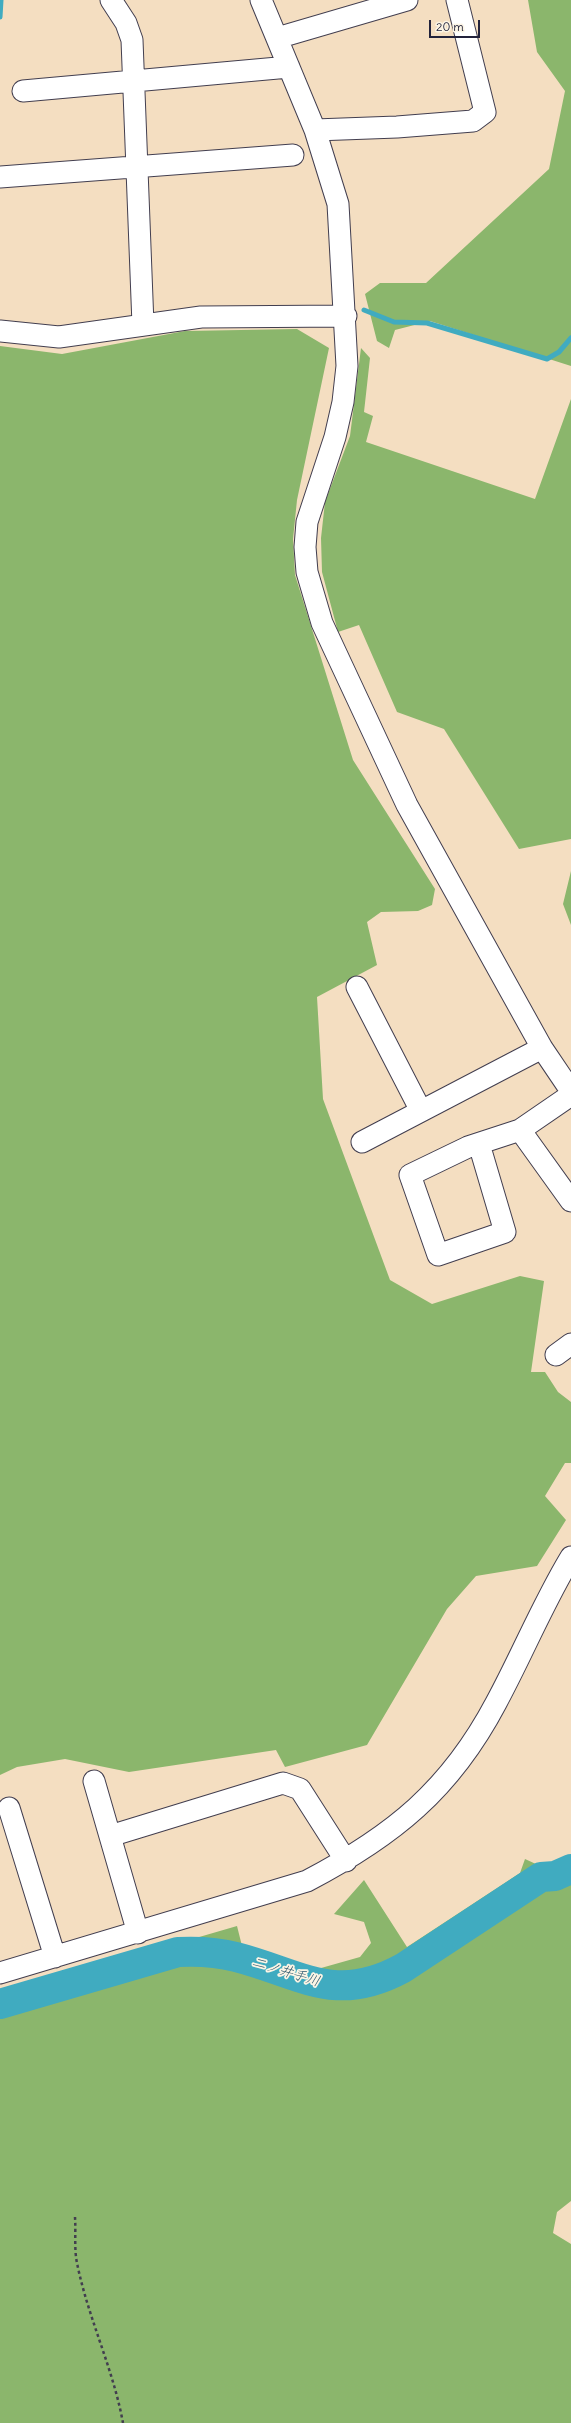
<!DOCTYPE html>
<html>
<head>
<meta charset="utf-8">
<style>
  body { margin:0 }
  #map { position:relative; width:571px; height:2423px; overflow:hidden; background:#f4dec1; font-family:Delius,sans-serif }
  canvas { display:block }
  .scale { position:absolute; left:429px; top:20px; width:51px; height:18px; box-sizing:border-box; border:2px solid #22223b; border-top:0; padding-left:5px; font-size:12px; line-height:14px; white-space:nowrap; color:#22223b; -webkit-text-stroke:3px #fcf5e5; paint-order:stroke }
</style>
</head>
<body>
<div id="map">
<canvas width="571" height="2423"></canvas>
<div class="scale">20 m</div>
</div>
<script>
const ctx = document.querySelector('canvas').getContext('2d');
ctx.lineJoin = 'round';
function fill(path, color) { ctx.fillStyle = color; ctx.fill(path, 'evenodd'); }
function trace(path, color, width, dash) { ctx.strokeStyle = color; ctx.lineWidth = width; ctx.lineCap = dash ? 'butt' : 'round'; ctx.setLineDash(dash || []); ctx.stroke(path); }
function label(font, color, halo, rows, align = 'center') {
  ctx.font = font + ' Delius,"Klee One",sans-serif'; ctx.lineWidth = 3.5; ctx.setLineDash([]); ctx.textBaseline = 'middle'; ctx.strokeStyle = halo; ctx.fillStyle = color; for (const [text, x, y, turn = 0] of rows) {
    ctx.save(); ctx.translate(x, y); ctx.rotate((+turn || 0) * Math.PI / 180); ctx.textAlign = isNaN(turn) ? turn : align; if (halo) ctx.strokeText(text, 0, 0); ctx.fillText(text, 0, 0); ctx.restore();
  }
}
const forest = new Path2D(`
  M528,0H571V366L430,321L395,330L389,348L377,341L365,294L380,283H426L549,169L565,91L537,52Z
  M297,329L329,348L297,500L293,539L295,575L353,760L435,889L432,905L418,911L381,912L367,922L377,965L317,997L323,1099L390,1280L432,1304L520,1276L544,1281L531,1372H545L558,1392L571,1402V1463H565L545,1496L566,1520L537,1566L476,1576L447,1609L367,1745L285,1767L276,1750L129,1772L65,1759L17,1767L0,1775V346L62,354L185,331Z
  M361,348L370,358L364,412L373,416L366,442L535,499L571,399V839L519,849L444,729L397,712L359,625L338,632L322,572L321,538L325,502L350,436Z
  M571,871V925L563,904Z
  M525,1859L549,1870L571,1873V2201L557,2212L553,2233L571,2244V2423H0V1995L237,1926L247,1966L314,1970L360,1957L371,1943L364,1922L334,1914L364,1880L407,1947L520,1873Z`);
const stream = new Path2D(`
  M0,17L1,0
  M364,310L394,322L427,323L547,359L559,352L571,338`);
const river = new Path2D(`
  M0,2004L178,1952C198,1951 217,1952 236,1957C302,1974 335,2005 403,1968L541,1877L555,1876L571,1869`);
const path = new Path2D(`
  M75,2217C76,2232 74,2249 77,2263C88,2318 113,2368 123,2423`);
const minor = new Path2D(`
  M111,0L126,23L132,40L143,325
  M261,0L315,130L338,204L347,366L343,402L335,437L307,522L305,547L307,572L322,623L407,805L542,1048L571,1091
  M277,38L407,0
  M23,91L289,67
  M315,130L397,127L473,121L485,112L457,0
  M0,177L293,155
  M0,331L59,337L201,317L346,316
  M357,987L421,1111
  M571,1095L520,1130L571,1201
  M362,1142L542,1048
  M479,1144L505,1232L438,1255L410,1175L468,1147L520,1130
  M556,1355L571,1344
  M94,1781L138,1933
  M9,1808L55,1957
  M110,1836L283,1783L300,1789L346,1861
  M0,1973L307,1881C393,1836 450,1790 496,1703C522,1655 543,1603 571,1557`);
const waterNames = [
  ["二ノ井手川",286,1972,17]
];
fill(forest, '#8bb66c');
trace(stream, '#40abc0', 5);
trace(river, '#40abc0', 30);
trace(minor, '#423e4f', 23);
trace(path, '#423e4f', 2.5, [3, 3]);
trace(minor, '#fff', 21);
label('italic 14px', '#2e5970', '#fcf5e5', waterNames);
</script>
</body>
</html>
